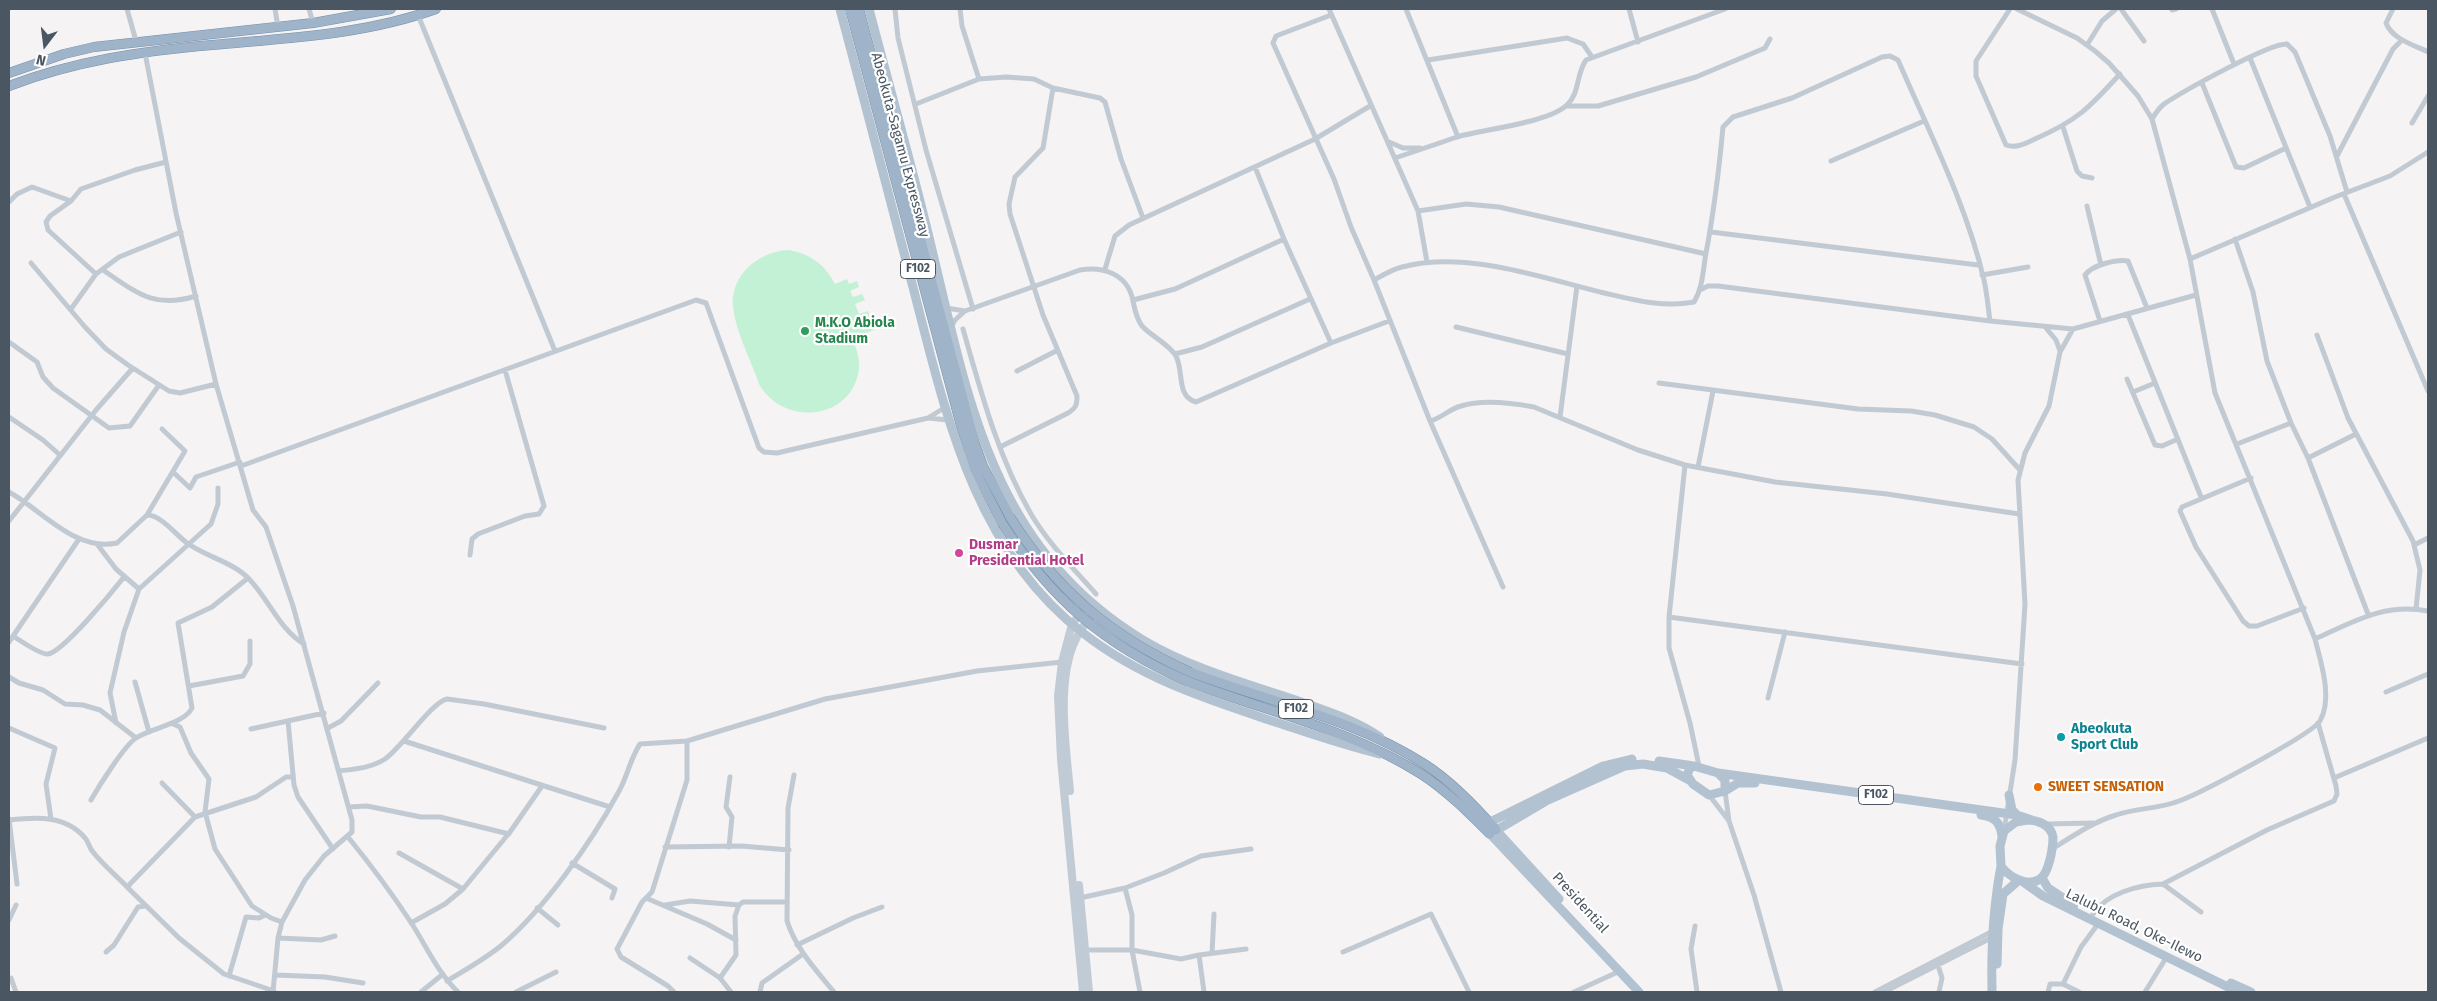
<!DOCTYPE html>
<html>
<head>
<meta charset="utf-8">
<style>
  body { margin:0 }
  #map { position:relative; width:2437px; height:1001px; overflow:hidden; background:#f5f3f3; font-family:"Fira Sans",sans-serif }
  canvas { display:block }
  .frame { position:absolute; inset:0; border:10px solid #4a5661; pointer-events:none }
  .north { position:absolute; left:20px; top:20px; width:50px; height:50px; -webkit-text-stroke:4px #fff; paint-order:stroke; rotate:195deg; font-size:14px; font-weight:700; line-height:20px; text-align:center; color:#4a5661 }
  .north::after { content:''; display:block; margin:auto; width:18px; height:22px; background:#4a5661; clip-path:polygon(50% 0,100% 100%,50% 72%,0 100%) }
</style>
</head>
<body>
<div id="map">
<canvas width="2437" height="1001"></canvas>
<div class="frame"></div>
<div class="north">N</div>
</div>
<script>
const ctx = document.querySelector('canvas').getContext('2d');
ctx.lineJoin = 'round';
function fill(path, color) { ctx.fillStyle = color; ctx.fill(path, 'evenodd'); }
function trace(path, color, width, dash) { ctx.strokeStyle = color; ctx.lineWidth = width; ctx.lineCap = dash ? 'butt' : 'round'; ctx.setLineDash(dash || []); ctx.stroke(path); }
function label(font, color, halo, rows, align = 'center') {
  ctx.font = font + ' "Fira Sans",sans-serif'; ctx.lineWidth = 4.5; ctx.setLineDash([]); ctx.textBaseline = 'middle'; ctx.strokeStyle = halo; ctx.fillStyle = color; for (const [text, x, y, turn = 0] of rows) {
    ctx.save(); ctx.translate(x, y); ctx.rotate((+turn || 0) * Math.PI / 180); ctx.textAlign = isNaN(turn) ? turn : align; if (halo) ctx.strokeText(text, 0, 0); ctx.fillText(text, 0, 0); ctx.restore();
  }
}
const green = new Path2D(`
  M788,250C810,254 824,263 835,284L847,279L849,284L857,281L859,287L850,291L853,297L862,294L865,300L855,304L859,314L868,311L870,317L861,320L864,328L872,325L874,330L866,333L867,337L854,342C857,351 860,360 859,369C852,421 783,427 759,384C751,360 736,333 733,307C730,275 758,252 788,250Z`);
const minor = new Path2D(`
  M127,9L136,41
  M275,9L278,27
  M309,9L313,23
  M895,9L898,38L926,150L973,309
  M960,9L962,26L979,79
  M1329,9L1418,211L1427,262
  M1406,9L1458,137
  M1629,9L1638,42
  M2010,9L1976,61V76L2006,145C2016,149 2026,143 2035,139C2078,120 2089,108 2120,74
  M2017,9L2077,38L2095,51L2109,63L2138,96L2152,119L2190,259L2215,393L2315,639C2321,663 2333,698 2320,721C2311,735 2199,794 2179,801C2159,809 2136,808 2116,815C2093,822 2073,836 2052,849
  M2121,9L2144,41
  M2212,9L2234,64
  M2393,9L2386,23C2392,39 2414,45 2428,52
  M2172,10L2176,9
  M418,15L555,351
  M1331,15L1276,36L1273,43L1334,179L1351,227L1374,280L1430,421C1442,418 1449,409 1461,406C1483,399 1512,403 1534,407L1638,450L1685,465L1775,482L1887,494L2019,514
  M2087,45L2102,21L2116,9
  M145,53L176,213L216,384L253,510L266,527L293,606L352,820V832L324,856L305,880L282,922L278,938L273,992
  M2250,58L2310,207
  M1428,60L1567,38L1583,44L1592,57
  M2202,83L2236,167L2244,168L2286,148
  M916,104L979,79L1006,77L1034,79L1053,88L1100,98L1105,102L1121,159L1143,218
  M1566,106H1598L1696,77L1765,48L1770,39
  M2152,119C2155,114 2159,108 2164,104C2182,92 2269,43 2287,44L2295,52L2330,136L2347,192
  M2412,123L2428,96
  M2063,127L2077,171L2082,176L2092,178
  M1389,142L1403,148H1420
  M2337,156L2393,49L2402,40
  M1395,158C1416,151 1437,144 1457,137C1484,129 1548,123 1567,105C1580,93 1576,74 1586,60L1725,9
  M1831,161L1924,121
  M1255,167L1284,239L1331,343
  M2344,194L2428,391
  M9,202L17,194L32,187L71,201
  M2087,206L2101,265
  M1418,211L1466,204L1499,207L1706,254
  M1711,232L1978,265
  M2235,239L2253,292L2267,361L2291,423L2308,458L2368,614
  M2190,259L2335,197L2390,176L2428,152
  M31,263L85,327L106,349L128,365L169,391L180,393L216,384
  M1105,269L1115,236L1129,225L1315,139L1370,106
  M103,270C137,293 154,309 196,296
  M96,274L48,230L46,222L50,216L71,201L81,189L135,170L166,162
  M1982,275L2028,267
  M1374,280C1383,275 1393,269 1402,267C1466,250 1542,278 1604,293C1634,300 1664,308 1694,302C1703,287 1703,270 1706,253C1714,211 1719,170 1723,127L1733,117L1792,98L1882,57L1890,56L1898,60C1929,132 1966,203 1984,280C1987,293 1988,307 1990,321
  M1700,290L1708,286H1718L1990,321L2073,329L2196,295
  M1133,300L1175,289L1284,239
  M946,308L965,311
  M71,309L96,274L119,257L181,232
  M2128,315L2201,497
  M2100,321L2085,275C2092,265 2117,259 2128,261L2147,308
  M951,327L955,320L965,311L1080,270C1103,266 1128,274 1133,301C1135,310 1136,318 1142,326C1151,336 1169,344 1176,356C1184,371 1176,397 1196,402L1331,343L1389,321
  M1456,327L1568,354
  M2046,328L2056,340L2060,351
  M963,329C981,392 998,457 1031,514C1048,543 1074,569 1096,594
  M2317,335L2348,418L2413,541L2420,570L2416,609
  M9,342L37,362L43,377L53,388L109,428L130,426L159,385
  M1175,354L1202,347L1310,299
  M1017,371L1056,351
  M2127,379L2155,445L2162,446L2178,439
  M1659,383L1858,409L1911,411L1935,415L1974,427L1992,439L2020,470
  M2133,392L2155,383
  M9,417L43,440L60,455
  M1560,417L1577,286
  M928,418L944,408
  M1430,421L1503,587
  M2237,444L2291,423
  M1000,447L1068,413C1076,408 1077,405 1077,396L1043,315L1010,214L1009,204L1015,177L1043,148L1053,88
  M2308,458L2356,434
  M1685,465L1669,617V648L1690,723L1699,766
  M241,466L696,300L706,303L759,448L764,452L777,453L928,418L948,420
  M1698,467L1713,391
  M173,472L190,488L196,477L240,462
  M2251,478L2182,507L2180,511L2196,547L2243,621L2249,626H2257L2304,608
  M9,492C42,510 75,552 117,543L147,515C161,515 176,535 187,543C206,557 234,562 250,580C269,600 280,630 304,644
  M147,515L185,451L162,429
  M9,521L96,410L132,369
  M97,544L116,569L139,589
  M2414,545L2428,538
  M470,555L472,539L478,534L525,516L539,514L544,506L505,370
  M1669,617L2022,664
  M13,636C19,640 42,655 48,654C63,652 113,591 124,577
  M2315,639C2355,621 2384,603 2428,611
  M9,642L79,539
  M9,677L19,683L43,690L65,704L83,705L100,710L136,738
  M135,682L149,732
  M189,686L243,676L250,664V641
  M2386,692L2428,674
  M1768,698L1785,632
  M288,721L294,785L298,797L333,849
  M116,723L110,693L124,632L139,589L211,524L218,504V488
  M173,724L180,727L191,753L209,779L205,812L215,849L252,906L271,918L282,922
  M9,728L55,748L46,784L51,819
  M328,728L341,721L378,683
  M251,729L324,713
  M404,741L610,807
  M339,771C355,769 371,768 385,759C402,747 432,702 447,699L484,704L604,728
  M794,775L788,808L787,921C796,949 816,970 834,992
  M2334,778L2428,738
  M162,783L195,817
  M1725,791L1729,821L1754,895L1781,992
  M1709,795L1729,821
  M91,800C99,786 124,746 136,738C151,728 184,724 192,708L178,623L212,607L248,578
  M349,807L367,806L421,817H440L509,834
  M9,819L17,884
  M9,820C36,817 66,815 85,838C89,842 89,848 93,852C103,865 117,876 128,888
  M2046,824L2093,823
  M2004,831L2015,760L2025,604L2018,480L2025,453L2049,406L2060,352L2073,329
  M348,837C370,864 391,892 410,921C426,945 437,972 458,992
  M665,847L741,846L789,850
  M729,847L732,817L726,807L730,777
  M399,853L463,889
  M572,863L615,889L612,898
  M2163,884L2201,912
  M1125,888L1132,915V950L1140,992
  M646,898L707,924L736,940
  M1080,898L1125,888L1164,873L1201,856L1251,849
  M665,905L690,901L739,905
  M537,908L558,925
  M2093,914C2107,893 2138,885 2163,884L2267,830L2334,801L2337,794L2336,786L2318,723
  M9,920L16,905
  M411,923L445,904L463,889L510,832L542,786
  M1695,926L1691,949L1697,992
  M278,938L321,940L335,936
  M797,945L853,918L882,907
  M1085,950H1132L1181,959L1199,955L1204,992
  M106,952L114,945L138,907L145,906
  M1343,952L1431,914L1469,992
  M1212,953L1214,914
  M1199,955L1246,949
  M690,958L720,978L731,992
  M1937,962L1942,978L1939,992
  M276,975L325,977L363,983
  M229,976L246,917L259,918L265,915
  M11,978L16,992
  M720,978L736,955L735,916L739,905L743,902H786
  M447,981C465,970 485,959 502,945C544,909 591,843 618,793C627,778 630,759 640,744L687,741L825,699L977,671L1062,662
  M2063,984L2081,947L2098,924
  M274,991L224,974L179,938L128,888L129,885L195,817L256,797L286,777H291
  M421,992L443,974
  M516,992L556,972
  M674,992L668,986L621,957L617,949L642,902L652,892L687,780V741
  M760,992L762,983L803,954
  M1574,992L1620,971
  M1875,992L1993,931
  M1884,992L1995,936
  M2048,992L2050,984H2063L2079,992
  M2145,992L2166,958`);
const secondary = new Path2D(`
  M1070,791C1066,748 1056,681 1075,641C1080,629 1089,619 1098,609
  M1079,885L1089,992
  M1083,992L1061,759L1058,696L1062,662L1072,624L1089,603`);
const primary = new Path2D(`
  M840,9C863,95 885,181 908,268C943,400 968,544 1083,633C1139,677 1203,698 1269,720C1306,732 1342,745 1380,754
  M869,9C888,82 909,155 927,229C967,391 987,545 1143,640C1192,669 1248,684 1301,702C1329,712 1355,720 1380,737
  M1659,761L1694,766
  M1694,766L1718,773L1725,780V791L1709,795L1693,784L1687,775L1690,768Z
  M1718,773L2017,815L2032,820
  M1725,791L1738,783H1755
  M2009,795L2012,810L2017,815
  M1981,815C1995,817 2000,822 2002,836
  M2027,820C2038,820 2051,825 2053,837C2053,848 2049,873 2040,879C2027,888 2008,876 2001,866L2000,846L2004,831L2016,822Z
  M1484,825L1603,766L1632,759
  M1496,830L1559,899
  M2042,878L2048,888L2074,905
  M2022,881L2043,896L2238,992
  M1997,964L1998,929L2003,894L2019,880
  M2231,983L2251,992
  M1639,992L1490,834L1546,801L1625,766L1643,764L1667,768L1689,780
  M1992,992C1991,949 1993,908 2001,866`);
const trunk = new Path2D(`
  M850,9L961,426L975,470L1002,523
  M859,9L975,444L983,466L1010,517
  M9,73L64,54L94,47L313,23L391,9
  M9,86C74,61 142,51 212,45C287,38 364,35 436,9
  M1190,672C1269,702 1356,719 1426,765C1452,782 1476,807 1496,830
  M1187,681C1264,711 1350,729 1421,774C1446,790 1469,813 1490,834`);
const trunkBridge = new Path2D(`
  M1010,517C1056,590 1112,637 1190,672
  M1002,523C1051,599 1104,645 1187,681`);
const markers = [
  [805,331,5,"#2e9e5b"],
  [959,553,5,"#d1479c"],
  [2061,737,5,"#0f9aa8"],
  [2038,787,5,"#e8710a"]
];
const shields = [
  [918,269,35],
  [1296,709,35],
  [1876,795,35]
];
const shieldNames = [
  ["F102",918,269],
  ["F102",1296,709],
  ["F102",1876,795]
];
const streetNames = [
  ["Abeokuta-Sagamu Expressway",900,145,75],
  ["Presidential",1580,903,48],
  ["Lalubu Road, Oke-Ilewo",2134,926,26]
];
const leisureNames = [
  ["M.K.O Abiola",815,323],
  ["Stadium",815,339]
];
const hotelNames = [
  ["Dusmar",969,545],
  ["Presidential Hotel",969,561]
];
const cultureNames = [
  ["Abeokuta",2071,729],
  ["Sport Club",2071,745]
];
const foodNames = [
  ["SWEET SENSATION",2048,787]
];
fill(green, '#c3f1d5');
trace(trunk, '#7690ad', 10);
trace(minor, '#c1cad2', 5);
trace(secondary, '#c1cbd6', 8);
trace(primary, '#b3c2d1', 9);
trace(trunk, '#9fb4c9', 9);
trace(trunkBridge, '#7690ad', 10, []);
trace(trunkBridge, '#9fb4c9', 9);
for (const [x, y, r, color] of markers) { const dot = new Path2D(); dot.arc(x, y, r, 0, 2 * Math.PI); ctx.fillStyle = color; ctx.fill(dot); trace(dot, '#fff', 2); }
for (const [x, y, w] of shields) { const box = new Path2D(); box.roundRect(x - w / 2, y - 9.5, w, 19, 4); ctx.fillStyle = '#fff'; ctx.fill(box); trace(box, '#4a5661', 1); }
label('bold 12px', '#4a5661', null, shieldNames);
label('14px', '#4a5661', '#fff', streetNames);
label('bold 14px', '#27864d', '#fff', leisureNames, 'left');
label('bold 14px', '#b23c85', '#fff', hotelNames, 'left');
label('bold 14px', '#0d838f', '#fff', cultureNames, 'left');
label('bold 14px', '#c56008', '#fff', foodNames, 'left');
</script>
</body>
</html>
